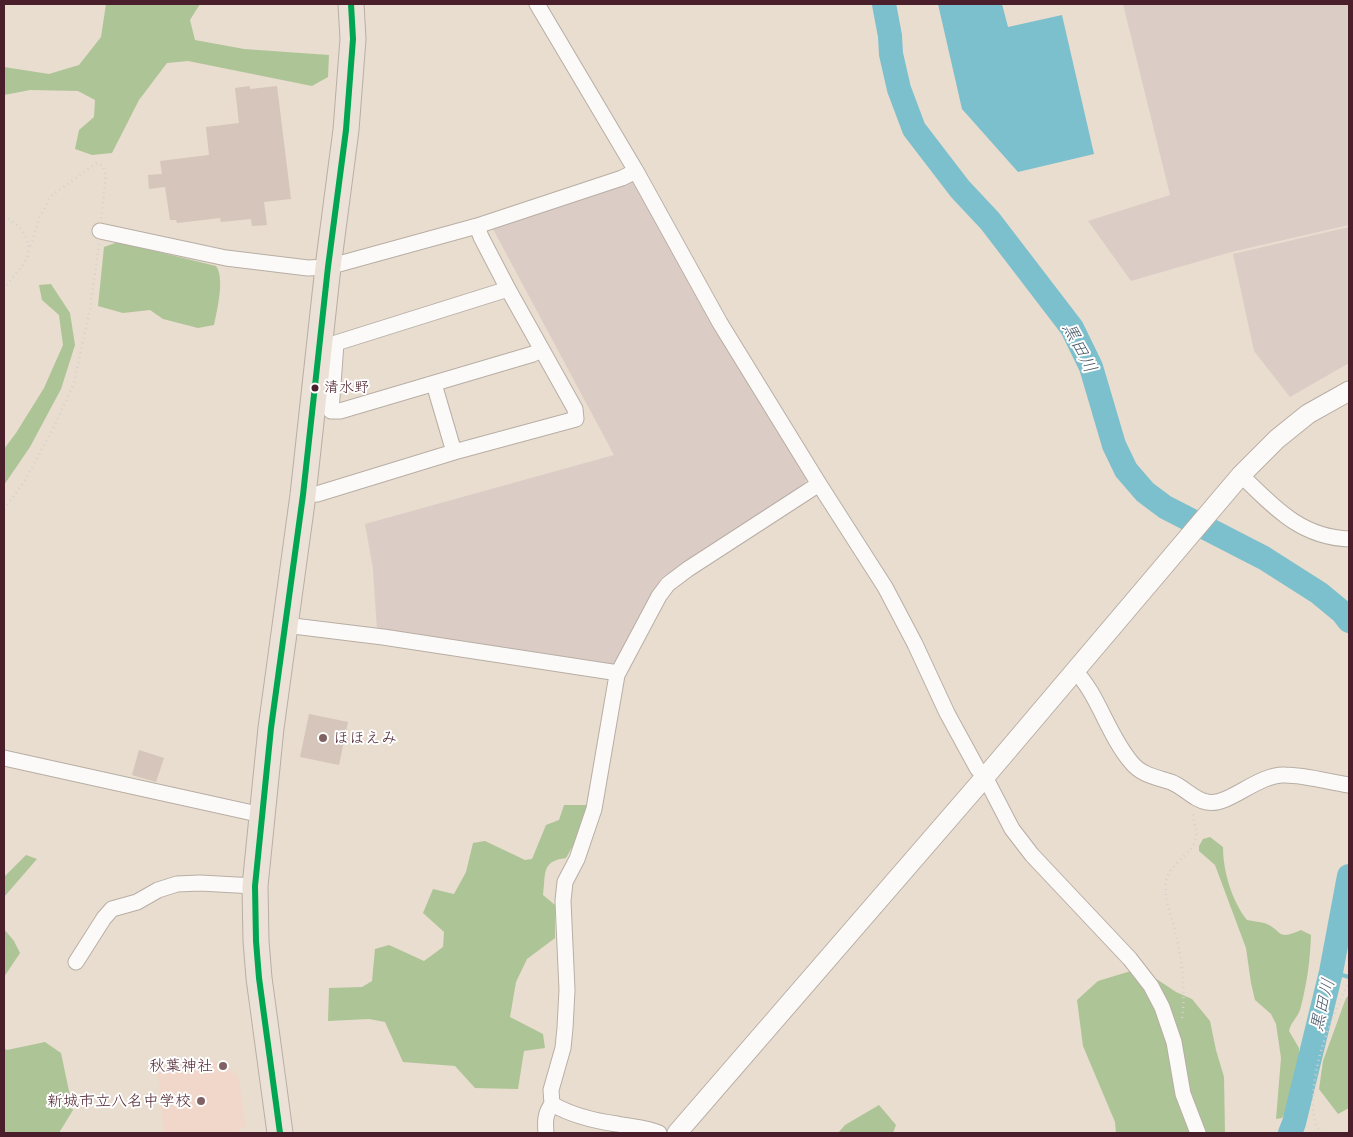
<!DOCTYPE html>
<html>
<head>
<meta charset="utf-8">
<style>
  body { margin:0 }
  #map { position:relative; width:1353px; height:1137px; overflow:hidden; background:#e8ddce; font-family:"Comic Neue",sans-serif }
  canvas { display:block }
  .frame { position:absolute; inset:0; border:5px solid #4a1f2b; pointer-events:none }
</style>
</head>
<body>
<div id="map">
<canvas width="1353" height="1137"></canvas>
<div class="frame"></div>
</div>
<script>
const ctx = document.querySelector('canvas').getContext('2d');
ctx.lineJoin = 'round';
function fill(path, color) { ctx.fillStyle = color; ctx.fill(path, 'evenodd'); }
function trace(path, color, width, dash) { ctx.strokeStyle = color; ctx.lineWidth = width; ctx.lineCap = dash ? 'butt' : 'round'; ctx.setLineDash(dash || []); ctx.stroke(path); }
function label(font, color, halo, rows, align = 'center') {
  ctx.font = font + ' "Comic Neue","Klee One",sans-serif'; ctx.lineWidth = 4; ctx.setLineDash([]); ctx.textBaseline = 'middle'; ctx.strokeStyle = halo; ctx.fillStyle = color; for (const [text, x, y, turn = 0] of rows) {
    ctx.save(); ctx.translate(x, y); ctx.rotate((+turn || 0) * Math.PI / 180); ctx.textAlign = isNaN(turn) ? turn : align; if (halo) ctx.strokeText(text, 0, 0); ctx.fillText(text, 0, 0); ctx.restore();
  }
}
const built = new Path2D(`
  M217,1061L238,1075L246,1127L239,1129L240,1133H159L164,1132L157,1065Z`);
const industrial = new Path2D(`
  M1123,4H1349V225L1231,252L1131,281L1088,221L1170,195Z
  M636,178L714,320L807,479L802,486L661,578L617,664L608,667L377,631L373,569L365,524L614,455L493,229Z
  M1349,227V363L1290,397L1254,351L1233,254Z`);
const forest = new Path2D(`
  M106,4H200L190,20L195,40L244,49L329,55L328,77L312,86L188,61L167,63L139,100L112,153L92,155L75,149L79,130L94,117L95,100L78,91L30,90L4,95V67L49,74L79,65L101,37Z
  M118,242L216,266C225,278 217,311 214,325L198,328L163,319L150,310L123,313L98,306L104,247Z
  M51,284L70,313L75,345L61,389L30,447L4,485V449L16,433L44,388L63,345L59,315L42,300L39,285Z
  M564,805H588L580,833L566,858C541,861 546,873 543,895L555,905V938L527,959L516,982L510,1017L543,1034L545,1048L524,1051L518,1089L475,1088L455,1066L403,1062L385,1022L369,1019L328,1021L329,988L362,987L372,981L375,949L389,945L424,961L443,947L444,932L423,913L433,889L454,894L466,872L473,843L485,841L525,860L532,859L546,825L559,820Z
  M1210,837L1223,847C1223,871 1232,901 1247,920C1253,921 1259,922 1264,923C1283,929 1275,942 1301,930L1311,935C1310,962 1307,984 1300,1010C1297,1018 1291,1022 1289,1031L1299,1048V1066L1290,1105L1282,1118L1276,1119L1281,1058L1276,1024L1271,1014L1255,1000L1251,983L1246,948L1215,865L1199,851V846L1203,839Z
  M26,855L37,859L4,897V877Z
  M4,929L14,941L20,953L4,977Z
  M1131,971L1158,980L1176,992L1192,999L1210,1021L1216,1050L1224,1077L1225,1133H1116L1115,1122L1083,1046L1077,1000L1098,981Z
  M1349,995V1108L1338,1114L1319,1089L1323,1061L1346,998Z
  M45,1042L61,1053L73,1110L59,1133H4V1048L7,1050Z
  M879,1105L896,1125L893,1133H838L845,1125Z`);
const water = new Path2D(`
  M938,4H1002L1008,27L1062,15L1094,154L1018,172L962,109Z`);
const stream = new Path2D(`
  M1331,972L1349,977`);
const river = new Path2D(`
  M884,4L890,36L891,54L899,89L914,129L960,189L990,221L1072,328L1091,367L1114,445L1126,470L1145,492L1165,507L1264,558L1319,593L1342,612L1349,621
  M1290,1133L1294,1123L1331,972L1349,876`);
const building = new Path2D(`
  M250,86V89L277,86L291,199L264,202L267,225L252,226L251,219L221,222L220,218L177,223L176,220H170L165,187L149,189L148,175L162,174L160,161L209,155L206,127L239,123L235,88Z
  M309,714L348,722L339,765L300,757Z
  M139,750L164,758L156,782L132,775Z`);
const path = new Path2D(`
  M4,216C13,222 22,227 26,238C36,260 14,272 4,289
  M30,246L32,243L39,218L52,195L97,163L103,166L106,175L101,219
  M4,509L24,482L54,427L74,383L90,309L99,244
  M1182,1018C1186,988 1182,960 1175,931C1172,916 1163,897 1166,882C1169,863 1192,855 1196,838C1198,829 1192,820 1193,811
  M1322,1133C1313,1125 1314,1117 1313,1105C1313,1061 1330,1021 1349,982`);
const minor = new Path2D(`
  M537,4L636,171L720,323L819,484L885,587L915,644L947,713L977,768L985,777L1012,829L1032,855L1130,959L1151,986L1162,1007L1174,1042L1183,1094L1198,1133
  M100,231L226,258L308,268L328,267L477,226L622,178L636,171
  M508,289L336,343L331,411H340L533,354L541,350
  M434,384L454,452
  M1241,475C1274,507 1300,537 1349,539
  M303,495L317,494L454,452L576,419L575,409L508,289L481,237L477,226
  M285,625L383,637L612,672L617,675
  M1075,671C1098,694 1108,735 1131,762C1141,775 1156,777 1171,782C1184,787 1194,800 1207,802C1228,807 1257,774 1285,775C1304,775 1330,782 1349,785
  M4,758L262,815
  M76,962L104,918L112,909L137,902L158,890L177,884L200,883L255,886
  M546,1133C545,1122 545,1113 552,1104
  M659,1133C646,1127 631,1127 617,1124C595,1121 571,1115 552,1104L551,1090L563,1048L565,1028L567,990L563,901L565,882L577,859L594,809L617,675L659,596L668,584L688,569L819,484`);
const tertiary = new Path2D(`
  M677,1133L985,777L1241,475L1277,439L1308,414L1349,391`);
const trunk = new Path2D(`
  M280,1133L259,978L256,941L255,886L271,728L303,495L328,267L346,130L353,39L351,4`);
const bus1 = new Path2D(`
  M280,1133L259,978L256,941L255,886L271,728L303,495L328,267L346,130L353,39L351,4`);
const markers = [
  [315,388,4.5,"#4a1f2b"],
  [323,738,5,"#816264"],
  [223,1066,5,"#816264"],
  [201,1101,5,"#816264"]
];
const busNames = [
  ["清水野",324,388]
];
const poiNames = [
  ["ほほえみ",333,738,"left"],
  ["秋葉神社",213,1066],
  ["新城市立八名中学校",191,1101]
];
const waterNames = [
  ["黒田川",1079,348,63],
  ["黒田川",1323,1005,-76]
];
fill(built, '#f0d7c9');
fill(industrial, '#dbccc6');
fill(forest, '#adc497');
fill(water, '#7cbfcd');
trace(stream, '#7cbfcd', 4);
trace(river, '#7cbfcd', 24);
fill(building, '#d5c5ba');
trace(minor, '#b8aea5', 17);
trace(tertiary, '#b8aea5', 21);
trace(trunk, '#b8aea5', 27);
trace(path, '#d6d1ce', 2.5, [1, 4]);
trace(minor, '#fcfaf8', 15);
trace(tertiary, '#fcfaf8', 19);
trace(trunk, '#ebe1d6', 25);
trace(bus1, '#00a651', 6);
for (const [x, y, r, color] of markers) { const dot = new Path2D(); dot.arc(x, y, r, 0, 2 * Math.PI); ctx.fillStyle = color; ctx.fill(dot); trace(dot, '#fff', 2); }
label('15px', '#4a1f2b', '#fff', busNames, 'left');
label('16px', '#4a1f2b', '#fff', poiNames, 'right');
label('italic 18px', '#4b5a6b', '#fff', waterNames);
</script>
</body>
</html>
